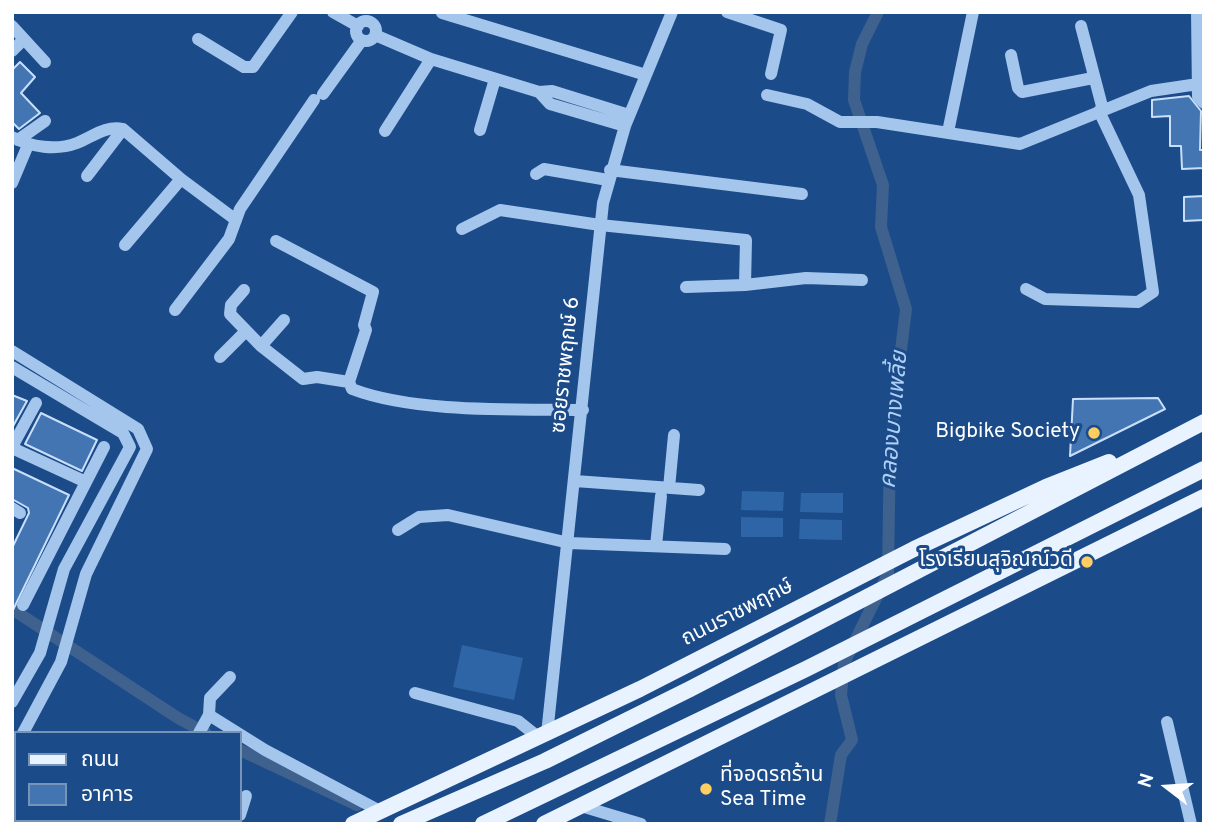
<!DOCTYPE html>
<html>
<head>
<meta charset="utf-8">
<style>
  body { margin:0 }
  #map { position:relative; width:1216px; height:836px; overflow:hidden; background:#1b4b89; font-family:Overpass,"Noto Sans Thai",sans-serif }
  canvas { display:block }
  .frame { position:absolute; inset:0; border:14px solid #fff; pointer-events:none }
  .legend { position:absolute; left:14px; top:731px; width:228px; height:91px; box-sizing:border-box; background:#1b4b89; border:2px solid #7693b8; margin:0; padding:9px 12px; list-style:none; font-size:21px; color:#fff }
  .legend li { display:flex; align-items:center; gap:14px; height:35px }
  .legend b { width:35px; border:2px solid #7693b8 }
  .north { position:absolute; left:1132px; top:752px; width:70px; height:70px; -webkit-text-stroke:5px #1b4b89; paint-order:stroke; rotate:287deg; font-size:19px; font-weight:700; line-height:28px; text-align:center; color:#fff }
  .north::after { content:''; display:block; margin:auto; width:24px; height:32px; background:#fff; clip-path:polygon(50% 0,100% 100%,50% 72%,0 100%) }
</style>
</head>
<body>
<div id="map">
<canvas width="1216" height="836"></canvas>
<div class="frame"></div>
<ul class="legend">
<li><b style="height:9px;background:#e9f2ff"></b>ถนน</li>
<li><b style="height:19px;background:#4375b2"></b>อาคาร</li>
</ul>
<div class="north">N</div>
</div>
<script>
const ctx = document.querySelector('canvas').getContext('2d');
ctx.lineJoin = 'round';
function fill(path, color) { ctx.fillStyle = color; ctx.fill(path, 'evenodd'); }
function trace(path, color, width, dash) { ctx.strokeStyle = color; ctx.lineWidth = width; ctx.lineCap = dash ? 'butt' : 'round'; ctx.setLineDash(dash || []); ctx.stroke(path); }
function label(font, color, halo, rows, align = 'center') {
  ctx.font = font + ' Overpass,"Noto Sans Thai",sans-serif'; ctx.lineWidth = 6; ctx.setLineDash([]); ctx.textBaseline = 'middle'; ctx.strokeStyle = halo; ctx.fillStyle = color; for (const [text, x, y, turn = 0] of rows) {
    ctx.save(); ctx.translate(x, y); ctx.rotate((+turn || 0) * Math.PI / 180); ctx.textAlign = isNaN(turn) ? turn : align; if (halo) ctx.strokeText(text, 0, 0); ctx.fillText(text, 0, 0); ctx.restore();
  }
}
const green = new Path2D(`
  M742,491L784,492L783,511L741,510Z
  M801,493H843V513L800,512Z
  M741,517L783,518V537H741Z
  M800,519L842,520V540L799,539Z
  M462,645L523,658L514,700L453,687Z`);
const canal = new Path2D(`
  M12,609L178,718L206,733
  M240,750L357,805
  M830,824L841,755L852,740L841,695L844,663L888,574L890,441L906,309L881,227L883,185L854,100L855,72L862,44L878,12`);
const building = new Path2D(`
  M20,62L35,77L21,93L40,113L19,129L12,122V70Z
  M1189,96L1201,111L1200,150H1204V168L1182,169L1181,146H1170V116L1152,117V100Z
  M1204,196V220L1184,221V197Z
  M12,395L27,401L12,428Z
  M1158,398L1165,409L1070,456L1073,399Z
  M41,413L97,440L82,471L25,444Z
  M12,468L69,495L12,612V548L29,513L28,508L12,499Z`);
const minor = new Path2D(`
  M333,12L358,26
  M727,12L781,30L771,74
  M1197,12L1198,97L1204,103
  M442,13L646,75
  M356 31a10 10 0 1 1 20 0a10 10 0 1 1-20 0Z
  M12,26L45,62
  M1081,26L1103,110
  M375,35L431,59L539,92L552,91L629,115
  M198,39L244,67H253L292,12
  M12,51L24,39
  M1011,55L1018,88L1022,92L1093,78
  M539,92L550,104L625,126
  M323,94L362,40
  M767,95L807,104L840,122H877L1020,144L1151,91L1198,84
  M480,130L495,79
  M385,131L431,59
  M948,132L973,12
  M12,137C31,147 56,151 77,143C92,137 106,125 123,129L181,179L236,220
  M18,140L45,121
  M610,170L802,194
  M536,174L544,169L608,180
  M87,176L123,129
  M12,183L28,145
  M462,229L500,210L600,225L746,240L745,285L686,287
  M276,241L373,292L364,325L366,330L349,382L352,389C415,413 514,409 583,410
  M125,245L181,179
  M745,285L806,278L862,280
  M1026,289L1045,299L1138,302L1153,292L1139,195L1099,111
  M244,290L231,305L230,314L261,346L303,379L317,377L349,382
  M175,310L229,239L240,209L314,100
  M261,346L284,320
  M12,351L138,429L147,449L86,574L61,662L23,733
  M220,357L246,331
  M12,367L123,433L130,447L64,569L40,653L12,702
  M12,447L36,403
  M12,448L86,482
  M575,481L699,490
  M669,488L674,435
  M12,508L20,513
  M398,530L419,517L448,515L569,543L725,549
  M656,546L661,496
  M23,605L104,447
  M230,677L210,698L209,715L265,750L380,811
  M415,693L518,721L538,737
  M1167,722L1191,824
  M199,733L209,715
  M547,734L603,203L625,126L672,12
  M12,756L16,748
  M581,806L641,824
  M240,815L246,796`);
const major = new Path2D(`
  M353,824L640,689L914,549L1046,487L1109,462
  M401,824L545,761L690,689L1204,422
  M483,824L806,669L1204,469
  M544,824L1204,497`);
const markers = [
  [1094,433,7,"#fecf60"],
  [1087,562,7,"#fecf60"],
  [706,789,7,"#fecf60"]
];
const streetNames = [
  ["ซอยราชพฤกษ์ 6",567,365,-84],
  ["ถนนราชพฤกษ์",738,614,-27]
];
const poiNames = [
  ["Bigbike Society",1080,433],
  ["โรงเรียนสุจิณณ์วดี",1073,562],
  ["ที่จอดรถร้าน",720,777,"left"],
  ["Sea Time",720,801,"left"]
];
const waterNames = [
  ["คลองบางเพลี้ย",896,420,-85]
];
fill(green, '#2e65a7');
trace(canal, '#3e618e', 12);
fill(building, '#4375b2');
trace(building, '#c9dff9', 2);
trace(minor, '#a4c5ec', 12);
trace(major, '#e9f2ff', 16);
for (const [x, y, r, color] of markers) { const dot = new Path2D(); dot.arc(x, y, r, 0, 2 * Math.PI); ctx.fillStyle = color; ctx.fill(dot); trace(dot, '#1b4b89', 2.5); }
label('21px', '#fff', '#1b4b89', streetNames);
label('21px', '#fff', '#1b4b89', poiNames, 'right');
label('italic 23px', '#afcff4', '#1b4b89', waterNames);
</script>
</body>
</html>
